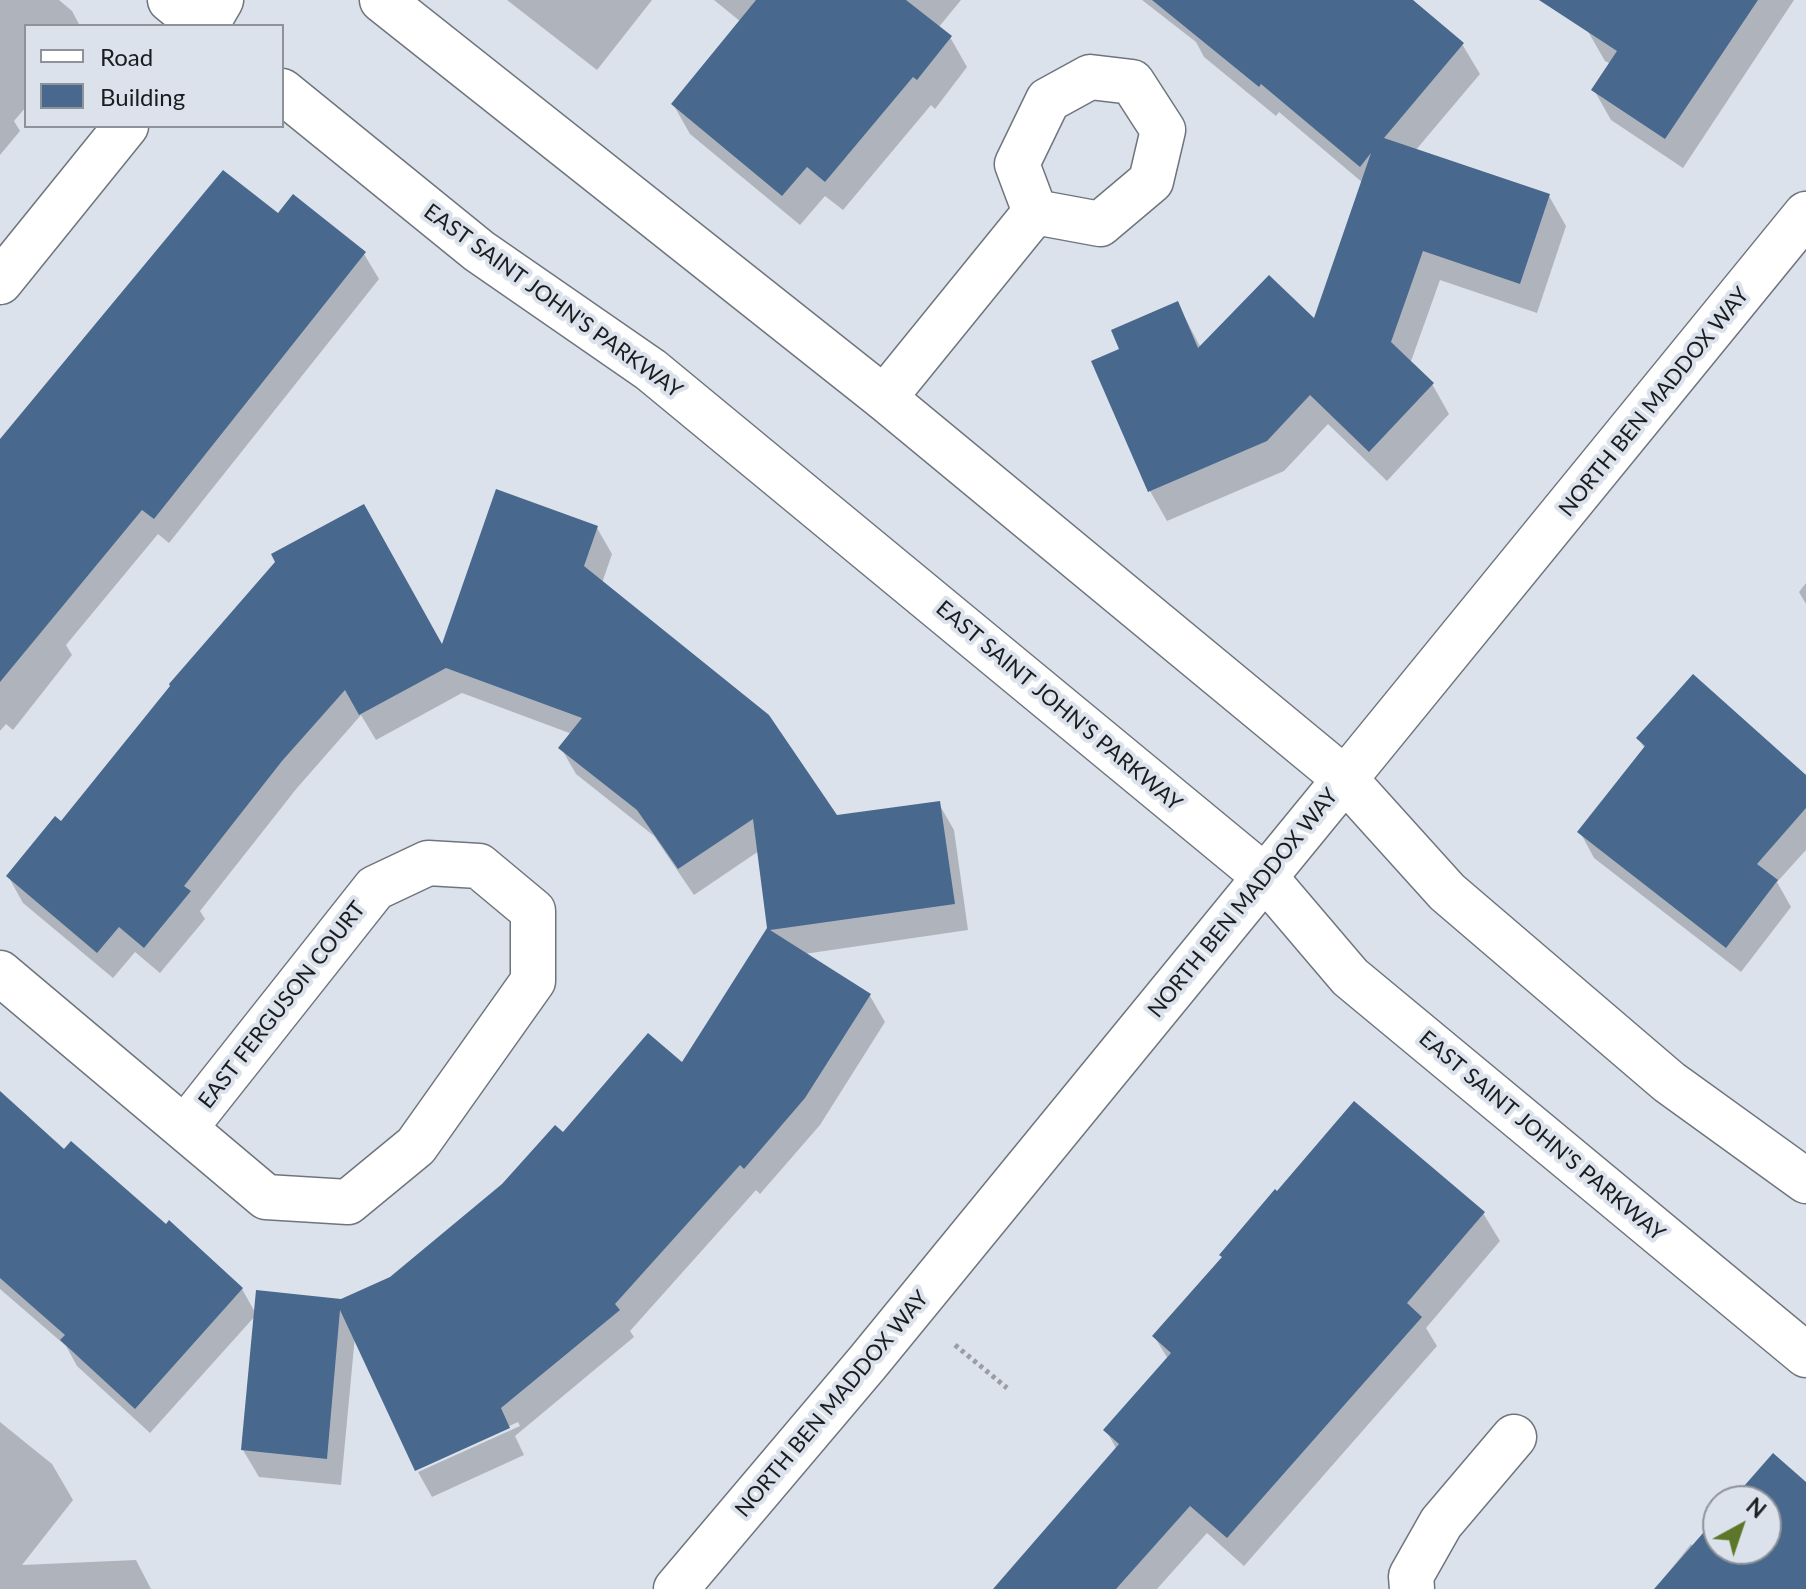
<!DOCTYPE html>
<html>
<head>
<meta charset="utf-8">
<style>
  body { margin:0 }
  #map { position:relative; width:1806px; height:1589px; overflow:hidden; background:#dbe2eb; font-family:Lato,sans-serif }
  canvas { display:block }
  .legend { position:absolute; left:24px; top:24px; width:260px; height:104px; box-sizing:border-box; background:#dbe2eb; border:2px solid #8e939a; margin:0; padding:10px 14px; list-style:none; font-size:24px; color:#1a1d20 }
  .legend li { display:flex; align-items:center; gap:16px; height:40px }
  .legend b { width:40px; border:2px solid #8e939a }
  .north { position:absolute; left:1702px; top:1485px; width:80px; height:80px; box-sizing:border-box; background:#dbe2eb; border:2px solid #8e939a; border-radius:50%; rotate:40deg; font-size:22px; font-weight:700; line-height:32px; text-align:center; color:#1a1d20 }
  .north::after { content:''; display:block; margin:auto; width:28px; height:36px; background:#5d772a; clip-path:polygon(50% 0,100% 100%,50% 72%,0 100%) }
</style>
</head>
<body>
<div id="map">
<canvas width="1806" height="1589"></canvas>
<ul class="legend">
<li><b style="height:10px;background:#fff"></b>Road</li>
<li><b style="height:22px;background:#48688e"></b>Building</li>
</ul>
<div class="north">N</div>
</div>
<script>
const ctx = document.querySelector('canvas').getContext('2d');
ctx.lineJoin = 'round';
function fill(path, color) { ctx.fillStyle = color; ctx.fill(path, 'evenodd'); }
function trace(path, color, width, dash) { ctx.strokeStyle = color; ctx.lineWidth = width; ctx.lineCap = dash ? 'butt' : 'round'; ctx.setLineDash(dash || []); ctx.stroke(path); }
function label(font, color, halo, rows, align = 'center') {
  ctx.font = font + ' Lato,sans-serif'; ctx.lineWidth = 8; ctx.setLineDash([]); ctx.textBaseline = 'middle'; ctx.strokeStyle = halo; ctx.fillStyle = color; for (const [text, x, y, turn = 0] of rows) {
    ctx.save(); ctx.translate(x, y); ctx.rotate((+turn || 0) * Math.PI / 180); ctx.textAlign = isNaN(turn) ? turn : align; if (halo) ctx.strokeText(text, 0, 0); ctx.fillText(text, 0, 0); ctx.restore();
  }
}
const shadow = new Path2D(`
  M0,0H59L72,11L80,26H26V107L14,121L20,131L0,155Z
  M507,0H652L597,70Z
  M714,0H961L938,28L950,37L967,67L935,109L931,105L843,210L825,196L800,225L690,134L673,104L741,22Z
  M1142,0H1409L1462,44L1480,74L1415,151L1549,196L1566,226L1537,313L1440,280L1410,364L1432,384L1449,414L1387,481L1328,424L1284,471L1167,521L1150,491L1094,362L1122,350L1177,303L1201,348L1315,322L1363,183L1279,112L1276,116L1204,57L1196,42Z
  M1570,0H1794L1683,168L1611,120L1594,90L1611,64L1605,61Z
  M278,216L364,254L379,279L169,543L158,534L66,645L72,655L13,730L6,724L0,731V440Z
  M597,528L612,554L602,583L836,817L939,804L954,830L968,930L804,954L870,996L885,1022L820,1125L760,1194L756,1190L630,1331L634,1337L515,1436L524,1455L432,1497L418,1472L520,1426L518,1422L416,1469L355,1336L341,1485L259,1477L243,1450L256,1315L150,1433L77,1366L66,1346L0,1289V1093L64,1151L242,1289L256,1314L341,1301L391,1278L563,1135L683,1065L769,929L759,851L694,895L654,836L576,774L561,748L572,734L462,693L376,740L361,715L297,788L200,911L205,919L160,973L135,952L113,978L23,903L8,876L62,824L172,687L442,648Z
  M1806,583V604L1799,592Z
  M1638,738L1806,778V850L1777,882L1791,907L1741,972L1594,858L1580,832L1645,749Z
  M1483,1213L1500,1241L1426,1328L1437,1346L1244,1566L1207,1533L1157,1589H995L1117,1450L1106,1430L1168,1359L1154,1336Z
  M0,1422L52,1464L73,1500L22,1565L136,1560L151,1589H0Z
  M1806,1485V1589H1655L1691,1544L1694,1547L1718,1519V1549H1766V1501H1734Z`);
const building = new Path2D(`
  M756,0H906L952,36L917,80L913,77L825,182L807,167L782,196L671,104Z
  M1152,0H1413L1464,43L1384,138L1550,194L1520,284L1423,251L1391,342L1434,383L1369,452L1310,395L1267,441L1148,492L1091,361L1119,349L1111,330L1178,301L1198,348L1269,275L1314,318L1371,153L1360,167L1261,84L1259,87Z
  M1539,0H1758L1665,139L1591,90L1617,51Z
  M223,170L278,213L293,194L366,252L154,519L142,510L0,682V439Z
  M496,489L598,526L584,566L769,715L837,815L940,801L955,904L770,930L871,994L805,1098L744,1169L740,1165L615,1304L620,1310L501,1408L510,1428L415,1471L340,1310L327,1459L241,1450L256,1290L341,1299L390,1277L502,1184L555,1125L563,1132L648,1033L682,1062L767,928L753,819L678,869L637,810L558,748L582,718L446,668L359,715L345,690L282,761L184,886L191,891L144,948L119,927L97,953L6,876L55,816L61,821L170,686L169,684L275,562L271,554L364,504L442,644Z
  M1693,674L1806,775V808L1757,864L1778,880L1726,948L1577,832L1645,746L1636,738Z
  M0,1091L64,1149L71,1141L166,1224L169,1220L243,1288L135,1409L60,1340L65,1335L0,1278Z
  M1354,1101L1485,1212L1407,1303L1422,1317L1227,1538L1190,1506L1116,1589H993L1119,1444L1103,1430L1171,1353L1152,1336L1222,1257L1219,1255L1275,1189L1277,1191Z
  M1773,1453L1806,1482V1589H1654L1718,1516V1549H1766V1501H1731Z`);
const path = new Path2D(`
  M955,1345L1007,1388`);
const minor = new Path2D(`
  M206,26L221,0
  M0,282L126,126
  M884,398L1035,212L1100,224L1151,181L1163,130L1132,82L1090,77L1048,100L1017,164L1035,212
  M1345,779L1806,214
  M0,973L266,1197L348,1202L416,1146L533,981V911L479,866L428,863L375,888L185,1128
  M1412,1589L1411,1576L1441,1523L1514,1437`);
const major = new Path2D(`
  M170,0L202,26
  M382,0L884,398L1345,779L1447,892L1669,1082L1806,1181
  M282,91L479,251L651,370L1264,876L1350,977L1806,1355
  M676,1589L868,1362L1345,779`);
const streetNames = [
  ["EAST SAINT JOHN'S PARKWAY",553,301,36],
  ["NORTH BEN MADDOX WAY",1654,402,-51],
  ["EAST SAINT JOHN'S PARKWAY",1059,706,40],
  ["NORTH BEN MADDOX WAY",1243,903,-51],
  ["EAST FERGUSON COURT",282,1005,-52],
  ["EAST SAINT JOHN'S PARKWAY",1542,1136,40],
  ["NORTH BEN MADDOX WAY",832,1404,-50]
];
fill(shadow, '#0003');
fill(building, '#48688e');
trace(minor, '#6f757d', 47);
trace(major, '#6f757d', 47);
trace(path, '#999ea5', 5, [4, 4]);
trace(minor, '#fff', 44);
trace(major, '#fff', 44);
label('22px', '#1a1d20', '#dbe2eb', streetNames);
</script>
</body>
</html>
